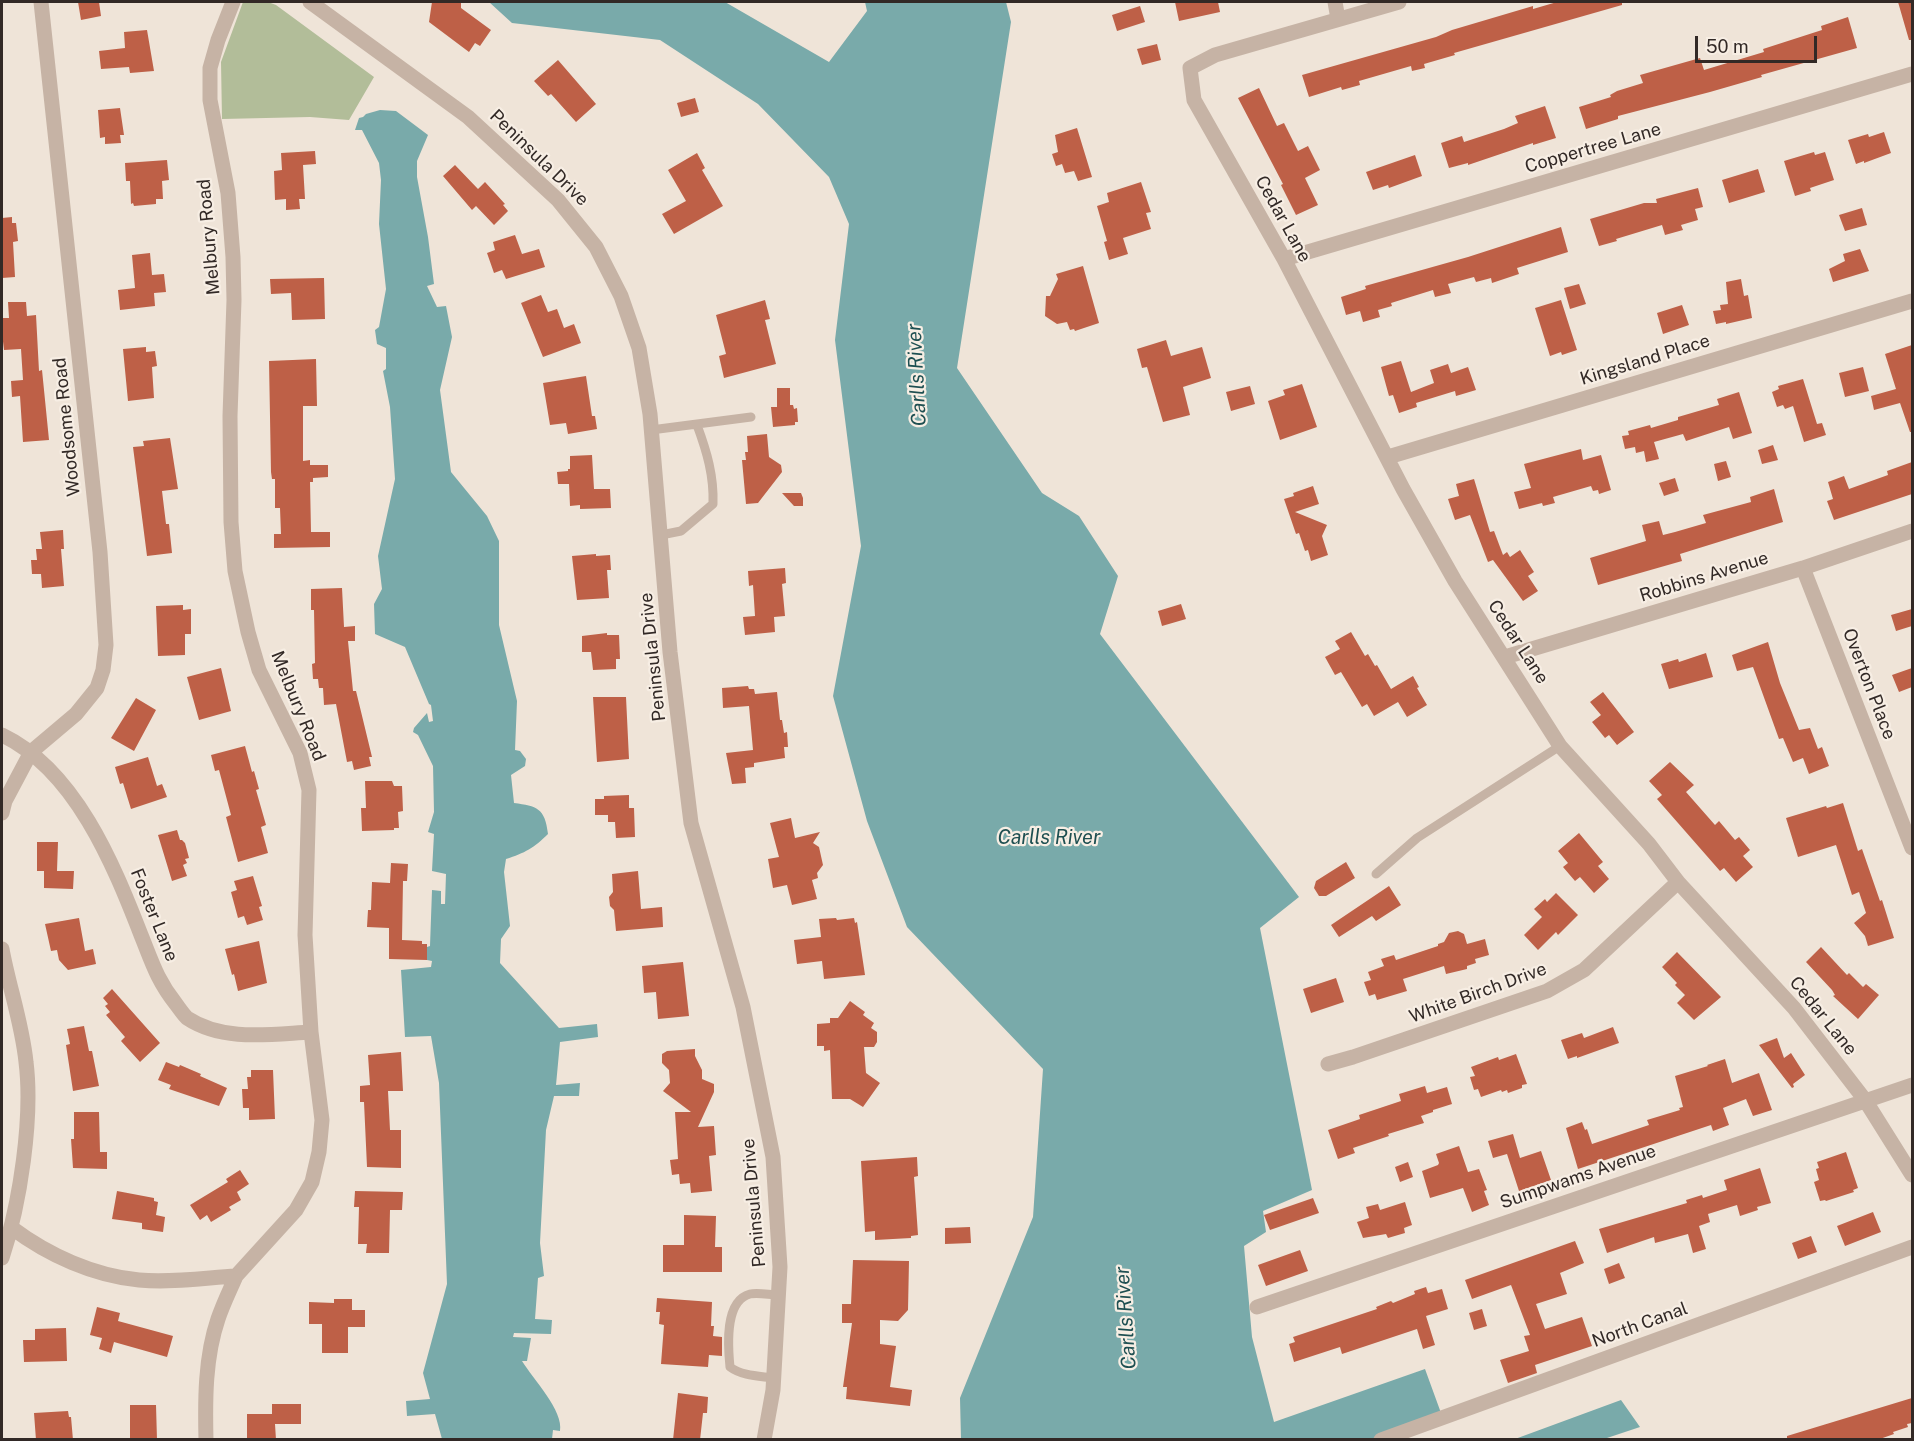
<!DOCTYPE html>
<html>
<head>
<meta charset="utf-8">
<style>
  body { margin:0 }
  #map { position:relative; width:1914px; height:1441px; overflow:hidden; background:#efe4d8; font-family:"Public Sans",sans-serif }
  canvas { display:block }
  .frame { position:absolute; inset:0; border:3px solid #322926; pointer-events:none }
  .scale { position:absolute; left:1695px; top:36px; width:122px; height:27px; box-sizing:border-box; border:3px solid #322926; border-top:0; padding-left:8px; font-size:18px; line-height:21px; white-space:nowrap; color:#322926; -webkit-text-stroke:4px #f7eee4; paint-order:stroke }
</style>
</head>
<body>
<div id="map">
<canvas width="1914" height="1441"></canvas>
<div class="frame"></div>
<div class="scale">50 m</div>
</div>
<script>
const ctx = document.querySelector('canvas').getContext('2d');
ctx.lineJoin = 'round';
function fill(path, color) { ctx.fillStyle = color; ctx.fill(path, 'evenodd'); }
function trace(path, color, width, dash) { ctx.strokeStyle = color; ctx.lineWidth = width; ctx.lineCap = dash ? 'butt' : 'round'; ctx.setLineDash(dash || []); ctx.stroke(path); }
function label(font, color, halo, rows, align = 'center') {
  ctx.font = font + ' "Public Sans",sans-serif'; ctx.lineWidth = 4.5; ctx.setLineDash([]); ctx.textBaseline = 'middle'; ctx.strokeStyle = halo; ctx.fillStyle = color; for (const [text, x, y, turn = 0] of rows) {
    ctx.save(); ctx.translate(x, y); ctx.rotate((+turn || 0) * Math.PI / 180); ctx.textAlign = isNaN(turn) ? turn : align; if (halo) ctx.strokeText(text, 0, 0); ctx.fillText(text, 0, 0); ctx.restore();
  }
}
const green = new Path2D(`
  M243,2H268L276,5L374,77L349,120L310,117L222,119L221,62Z`);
const water = new Path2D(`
  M489,2H725L829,62L867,11L865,2H1006L1011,22L957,368L1042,493L1079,516L1118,576L1100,634L1299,897L1260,928L1312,1190L1263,1211L1266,1232L1244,1246L1252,1337L1274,1422L1425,1369L1441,1413L1371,1439H961L960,1398L1033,1217L1043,1069L907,927L867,821L833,696L861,546L835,340L849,224L829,177L758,104L660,40L512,23Z
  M380,110L396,111L428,135L417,161V177L428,237L434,284L427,286L437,307L446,306L452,337L440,390L451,472L487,516L499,541V625L517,701L515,750L520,751L526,759L525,766L511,775L514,803C537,806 545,808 548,834C534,848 525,853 506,859L504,872L510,926L501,939L500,963L559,1028L597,1024L598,1037L560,1042L556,1085L580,1083L579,1096H554L546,1130L540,1243L544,1276L538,1278L535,1319L552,1320L551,1334L514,1333L513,1337L531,1338L527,1361H522C533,1379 564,1411 560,1431L553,1430L552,1439H442L435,1414L407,1416L406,1401L430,1399L423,1373L447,1284L439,1083L431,1036L405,1037L401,970L431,967L432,961L427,960V947L430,946L432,890L441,891V904H445L446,874L432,871L434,834L428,832L434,812L433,766L418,735L413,732L414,728L427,713L429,722L433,721L431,705L429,704L405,647L375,634L374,604L382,589L378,556L395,479L390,407L383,371L386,369V348L377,344L375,330L379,327L386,289L379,224L381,180L379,163L362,130H355L359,118L363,117L366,114Z
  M1621,1400L1640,1427L1604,1439H1515Z`);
const building = new Path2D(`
  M78,2H99L101,16L81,20Z
  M432,2H461V8L491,30L480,46L475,43L469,52L429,22Z
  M1175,2H1218L1220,12L1179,21Z
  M1557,2H1622V5L1454,53L1455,55L1424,64L1425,68L1412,71L1411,66L1359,81L1360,85L1342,90L1341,87L1309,97L1302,75L1436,37L1452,30L1533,6V9Z
  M1898,2H1912V40H1909Z
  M1140,6L1145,22L1117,31L1112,15Z
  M1848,17L1857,48L1761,75L1762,77L1710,92L1618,116V119L1586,129L1579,107L1611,97L1610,95L1617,91L1643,83L1640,75L1700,58L1704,70L1764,52L1763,49L1822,30L1821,26Z
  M147,30L154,71L130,73L129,67L101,69L99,51L125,48L124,32Z
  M1157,44L1161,60L1142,65L1137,49Z
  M558,60L596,104L576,122L551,94L548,96L534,81Z
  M1259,88L1277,126L1284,123L1298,151L1308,146L1320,170L1305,178L1318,205L1296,215L1281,185L1283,184L1238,98Z
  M695,98L699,112L681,117L677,103Z
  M1545,106L1556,138L1533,145V143L1468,165V163L1449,168L1441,143L1462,136L1464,142L1504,129L1518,123L1515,116Z
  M120,108L124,135H120L121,143L105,144V137L100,138L98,110Z
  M1077,128L1092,177L1078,181L1074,171L1065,173L1062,164L1056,166L1052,154L1058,152L1055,135Z
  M1884,132L1891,153L1864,163V161L1856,164L1848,140L1868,134L1869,137Z
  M315,151L316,164L303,165L305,199H299L300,209L286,210V199L275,200L274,171L282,170L281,153Z
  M1814,152L1815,155L1825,152L1834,180L1810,188L1811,191L1795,196L1784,161Z
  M697,153L705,168L702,170L723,206L674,234L662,214L686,201L668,170Z
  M1415,155L1422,176L1389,188L1388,185L1373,190L1366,172Z
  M167,160L169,180L162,181L163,199H156V204L134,206L133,203L131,204L130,181H126L125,163Z
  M455,165L478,189L485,182L505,204L503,205L508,211L494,225L476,206L472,210L443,176Z
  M1758,169L1765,192L1729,203L1722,180Z
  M1141,182L1151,212L1146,213L1151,229L1123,238L1128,254L1109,260L1104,242L1107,241L1097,206L1109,202L1107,193Z
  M1698,188L1703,207L1695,209L1698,220L1681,225L1683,230L1665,235L1662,225L1616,239L1617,241L1599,246L1590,219L1644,203H1657L1656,199Z
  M1862,208L1867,225L1845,231L1839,215Z
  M12,217V223H16L18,241L13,242L15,277L2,278V218Z
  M1561,227L1568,252L1517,268L1519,274L1492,283L1491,278L1476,282L1474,277L1448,284L1451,293L1435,297L1433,290L1391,303L1392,306L1378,310L1380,317L1363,322L1360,311L1346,315L1341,297L1366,289L1365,286L1468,257Z
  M515,235L522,254L539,249L545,267L506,279L502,270L494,273L487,253L495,250L493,242Z
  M1860,249L1869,271L1833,282L1829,269L1845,261L1843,254Z
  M150,253L152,275L164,274L166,292L154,293L155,306L120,310L118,290L135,288L132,255Z
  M1083,266L1099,323L1075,331L1074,329L1070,330L1067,322L1057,324L1045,316L1046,296H1050L1058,279L1056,274Z
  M324,278L325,319L292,320L291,293L271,294L270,279Z
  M1741,279L1744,296L1748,295L1752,318L1726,324V322L1716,324L1713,311L1721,310L1720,305L1728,304L1726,282Z
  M1579,284L1586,304L1570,309L1564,288Z
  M541,295L548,312L557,309L564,328L574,324L581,343L543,357L521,303Z
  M765,300L770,319L765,320L776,364L724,378L719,356L726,354L716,315Z
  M1561,300L1577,350L1562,355L1561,352L1550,356L1535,308Z
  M8,302H26L27,316L36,315L39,371L42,370L49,440L23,442L20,396L12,397L11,381L23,380L21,349L4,350L2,333V318H9Z
  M1682,305L1689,325L1663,334L1657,313Z
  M1166,340L1171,356L1202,347L1211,378L1183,387L1190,415L1163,422L1147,367L1142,368L1137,349Z
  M1912,345V432H1910L1900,403L1874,410L1871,396L1896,389L1885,354Z
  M146,347V352L155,351L157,366L152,367L154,398L128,401L123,349Z
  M316,359L317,406H303V461L310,460V465H328V477L313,478V482H310L311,532H330V547L274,548V534H281L280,508H275V479H272L271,472L269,361Z
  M1401,361L1411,392L1434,383L1430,370L1448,364L1451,373L1468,367L1476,390L1456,396L1455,391L1416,403L1417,407L1399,413L1393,395L1389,396L1381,367Z
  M1863,367L1869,391L1845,397L1839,373Z
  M586,376L592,416H595L597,429L568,434L566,423L550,425L543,383Z
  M1803,379L1817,424L1822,423L1826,435L1804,442L1793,406L1785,409L1783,405L1777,407L1772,392L1779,389L1778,386Z
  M1302,384L1317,427L1280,440L1268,401L1285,395L1283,390Z
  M1250,386L1255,404L1231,411L1226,392Z
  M777,388H790V405H793L794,409L797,408L798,422H795V425L773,427L771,407H777Z
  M1739,392L1752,433L1733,439L1729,427L1686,441L1683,434L1654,442L1659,459L1646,462L1644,451L1636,453L1635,447L1625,449L1622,436L1629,435L1628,431L1650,425L1651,428L1678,420V417L1719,405L1717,399Z
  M767,434L769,457L781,465L782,472L758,503L746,504L742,460H746L745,452H748L747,436Z
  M170,438L178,489L162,491L166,524H169L172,553L147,556L133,447L144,446L143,441Z
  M1773,445L1778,460L1762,464L1758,450Z
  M1581,449L1583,460L1601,455L1611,490L1599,494L1598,490L1593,491L1591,486L1553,497L1555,503L1543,506L1542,503L1519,509L1514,492L1531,488L1524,464Z
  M592,455L594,489H610L611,508L580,509V505L570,506L569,484H558L557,472L568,471V469H570V456Z
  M1726,461L1731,477L1718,481L1714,464Z
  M1912,462V494L1834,520L1827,501L1833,499L1828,482L1844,476L1849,489L1888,475L1887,471Z
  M1675,478L1679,491L1664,496L1659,483Z
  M1474,479L1490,532L1494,531L1503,555L1507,552L1510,557L1520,550L1534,572L1528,576L1538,591L1523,601L1493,560L1488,562L1470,515L1455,520L1448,499L1459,496L1456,484Z
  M1313,486L1319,504L1295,512L1327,525L1322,536L1328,555L1311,561L1308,550L1305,551L1299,533L1296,534L1284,499L1294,496L1293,493Z
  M1774,489L1783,522L1680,554L1682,561L1598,585L1590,558L1646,541L1642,525L1659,521L1663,535L1675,532L1706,523L1703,515L1751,502L1750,497Z
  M782,493H801L803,498V506H794Z
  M63,530L64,549H61L64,586L42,588L41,574H32L31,560H37L36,549H42L40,532Z
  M596,554V556L610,555L611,570H607L609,598L577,600L572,556Z
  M785,568L786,583L782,584L785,616L774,617L775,632L745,635L743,617L755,616L753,585L749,586L748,571Z
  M342,588L344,627L355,626V641H348L353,691H356L372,757H369L371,766L354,770L352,761L347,762L336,704L324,705L323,688H319L318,679H313L312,664L315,663L314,610H311V589Z
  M1181,604L1186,619L1162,626L1158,611Z
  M183,605V610L191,609V634H185V655L158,656L156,606Z
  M1912,609V626L1896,631L1891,615Z
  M1351,632L1365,656L1368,654L1375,666L1377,665L1391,689L1413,676L1419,687L1417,688L1427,705L1407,717L1398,702L1374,716L1367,704L1362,707L1341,672L1335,675L1325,657L1340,649L1335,641Z
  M607,633V635H619L620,659H616V669L593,670L591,652H582V636Z
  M1768,642L1780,683L1799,730L1810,728L1818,749L1822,747L1829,766L1809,774L1803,758L1793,762L1783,738L1779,739L1753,667L1737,671L1732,655Z
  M1706,653L1713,677L1669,689L1661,664L1678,659L1679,662Z
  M221,668L231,711L199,720L187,677Z
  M1912,668V687L1899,692L1892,675Z
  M748,686L749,689H754L755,694L777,692L780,720H782L784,733L787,732L788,747H784L785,758L754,763V767L745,768L746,783L732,784L726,753L753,750L749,706L723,708L722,688Z
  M1603,692L1634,732L1617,745L1609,735L1605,738L1592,722L1601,715L1590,702Z
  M593,697H626L629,759L597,762Z
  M136,698L156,710L134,751L111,738Z
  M245,746L252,772L254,771L259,789L256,790L266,825L261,827L268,853L238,862L226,817L231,815L219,770L215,771L211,755Z
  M148,757L157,786L162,784L167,797L131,809L123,783L120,784L115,767Z
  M1670,762L1694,785L1686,792L1715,825L1719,821L1735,840L1739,837L1750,850L1743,856L1753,867L1736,882L1724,868L1720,871L1657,799L1662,795L1649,781Z
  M365,781H392L394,786H402L403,811L398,812L399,828H394V830L362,831L361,808H366Z
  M629,795V808H634L635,837L616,838L615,822H608V815H595V799H604V796Z
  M1843,803L1858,851L1862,849L1880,901L1882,900L1894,938L1868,946L1865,936L1854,923L1866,913L1859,892L1852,895L1836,845L1798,857L1786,818L1826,806L1827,808Z
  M791,818L795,838L820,832L813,843L819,847L823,865L817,873L818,878L812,880L817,899L792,905L787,885L773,888L768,859L779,857L770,823Z
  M177,830L180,840H182L185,843L189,858L185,859L187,863L183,865L187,876L172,881L158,835Z
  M1579,833L1603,862L1598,866L1609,879L1594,893L1580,877L1575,881L1563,867L1568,863L1558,851Z
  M37,842H58L57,871H74L73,889L44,888V871H37Z
  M1346,862L1355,878L1326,896H1319L1314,888L1316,881Z
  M391,863L408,864L407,881H403L402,940L422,941V944H427V960L389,959V928L367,927L368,910H371L372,882L390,883Z
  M638,871L641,909L662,907L663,927L616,931L614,910L610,906L609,897L613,892L612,874Z
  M253,876L262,906L259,907L263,920L247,925L244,916L238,918L231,892L237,890L234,881Z
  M1389,886L1401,905L1376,921L1372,916L1339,937L1331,925Z
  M1556,893L1578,915L1558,935L1556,932L1538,950L1524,935L1542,917L1534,909L1545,899L1547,902Z
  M79,918L85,951L93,949L96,964L68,970L59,960L57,950L51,951L45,924Z
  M836,918L837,920L854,918L855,923L857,922L865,975L824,979L822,961L797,964L794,940L821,937L819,919Z
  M1458,931L1464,934L1467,944L1485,939L1489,955L1475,959L1476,963L1467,966V969L1446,974L1444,966L1403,979L1407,991L1377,1000L1375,994L1369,996L1364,982L1371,980L1368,972L1384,966L1381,959L1394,955L1396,960L1438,946V944L1444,942L1449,933Z
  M259,941L267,983L238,991L234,974L232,975L225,949Z
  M1821,947L1847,975L1849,973L1863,987L1866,984L1879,995L1858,1019L1833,996L1835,995L1832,990L1806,962Z
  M1677,952L1721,997L1694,1020L1677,1003L1685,995L1675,985L1677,983L1662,967Z
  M683,962L689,1016L658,1019L656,992L644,993L642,966Z
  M1336,978L1344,1002L1311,1013L1303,989Z
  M112,989L160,1043L140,1062L121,1041L125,1037L106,1015L110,1012L105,1006L108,1004L103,998Z
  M850,1001L865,1012L863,1015L874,1023L871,1028L877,1032V1042L874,1047H864L866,1073L880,1083L863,1107L850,1099H832L830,1050L824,1051V1046H817V1024L830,1023V1018H838Z
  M84,1026L89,1051H92L99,1086L73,1091L66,1045L70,1044L67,1029Z
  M1613,1027L1619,1043L1577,1058V1056L1568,1059L1561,1040L1582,1033L1584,1038Z
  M1777,1038L1784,1058L1791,1053L1805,1075L1793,1084L1794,1087L1792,1088L1759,1045Z
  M695,1049V1056L702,1070V1079L714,1084V1092L698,1127L714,1126L716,1155L709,1156L712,1191L691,1193L690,1183L680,1184L679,1174L672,1175L670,1160L678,1159L675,1112H691L663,1091L670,1083L669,1070L662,1063V1054L667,1051Z
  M401,1052L403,1091H388L390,1130H401V1168L367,1167L364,1102H360V1086L370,1085L368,1055Z
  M1516,1054L1527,1084L1522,1085V1088L1508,1093L1507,1090L1502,1092L1501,1090L1481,1097L1478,1089L1474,1090L1470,1077L1475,1076L1471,1067L1498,1057L1499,1060Z
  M1725,1059L1732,1083L1759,1073L1772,1110L1753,1116L1746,1099L1723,1108L1729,1125L1713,1131L1711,1125L1578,1169L1566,1128L1582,1122L1585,1130L1587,1129L1592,1144L1649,1125L1647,1120L1680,1110L1679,1108L1683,1107L1675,1076L1708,1066L1707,1065Z
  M166,1062L179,1067L180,1065L201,1074L200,1076L227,1088L219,1106L169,1089L171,1085L158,1080Z
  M251,1070H273L275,1119L249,1120V1108H243L242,1089H248L247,1077H251Z
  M1425,1086L1427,1093L1447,1087L1452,1104L1433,1110V1112L1421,1116L1424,1123L1388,1134L1389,1136L1353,1148L1355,1153L1338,1159L1328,1130L1360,1119L1359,1115L1401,1101L1399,1094Z
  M74,1112H99L100,1152H107V1169L73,1168L71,1139H74Z
  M1513,1134L1520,1158L1541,1151L1551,1180L1519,1191L1507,1154L1493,1158L1488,1141Z
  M1459,1146L1468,1172L1479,1169L1487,1190L1484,1191L1489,1205L1472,1212L1463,1188L1430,1198L1422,1171L1438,1165L1439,1163L1436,1154Z
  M1846,1152L1858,1188L1853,1190L1854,1192L1826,1201L1825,1200L1820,1201L1814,1182L1819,1180L1816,1169L1819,1168L1817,1162Z
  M917,1157L918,1176L914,1177L918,1235L911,1236V1238L875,1240V1231L865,1232L861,1161Z
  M1408,1162L1413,1177L1400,1182L1395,1167Z
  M1760,1168L1771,1203L1757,1207L1758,1210L1740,1216L1737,1205L1708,1214L1710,1222L1699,1226L1706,1249L1693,1253L1688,1234L1655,1243L1654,1237L1607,1253L1599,1229L1687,1203L1686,1200L1702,1195L1703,1198L1727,1190L1724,1180Z
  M240,1170L249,1184L237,1192L241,1200L229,1207L231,1210L211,1222L207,1215L200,1220L190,1205L228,1182L226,1179Z
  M117,1191L154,1198V1201L158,1202L156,1215L165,1217L163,1232L142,1229V1223L112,1219Z
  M355,1191L403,1192L402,1210H390L389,1253H366L367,1244H358L359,1207H354Z
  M1313,1198L1319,1213L1270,1230L1264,1215Z
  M1405,1202L1412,1225L1404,1228L1405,1233L1388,1238L1386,1234L1363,1238L1357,1222L1369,1218L1366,1207L1378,1204L1380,1210Z
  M1873,1212L1881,1232L1845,1246L1837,1226Z
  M684,1215L716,1216L715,1247H722V1272H663V1245H684Z
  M970,1227L971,1243L945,1244V1228Z
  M1811,1236L1817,1252L1798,1259L1792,1243Z
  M1575,1241L1584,1263L1560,1273L1567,1294L1536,1304L1545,1329L1582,1317L1592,1346L1535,1365L1537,1373L1508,1383L1500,1360L1529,1351L1524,1336L1530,1335L1511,1285L1472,1299L1465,1280Z
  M1300,1250L1308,1271L1266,1286L1258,1265Z
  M853,1260L909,1261L908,1310L898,1321L880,1320V1344L896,1346L890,1387L912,1390L910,1406L846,1399L847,1387H843L852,1323H842V1304H851Z
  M1619,1263L1625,1278L1609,1284L1604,1269Z
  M1426,1287L1428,1293L1442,1289L1448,1309L1426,1316L1435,1345L1423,1349L1417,1329L1342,1354L1340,1347L1294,1362L1289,1344L1295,1342L1293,1337L1377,1309L1376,1307L1391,1301L1393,1303L1415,1294L1414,1291Z
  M657,1298L712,1302L711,1326H714L713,1336L722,1337V1356L709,1355L708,1367L661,1364L664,1325L659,1324L660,1312H656Z
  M334,1299H352V1310H365V1327H348V1353H322V1324H309V1302L334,1303Z
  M97,1307L120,1313L118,1321L173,1336L167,1357L114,1342L111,1353L99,1349L102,1338L90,1335Z
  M1482,1309L1487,1326L1474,1330L1469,1313Z
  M66,1328L67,1361L24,1362L23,1340H35V1329Z
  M678,1393L708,1397L707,1413H703L700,1440H673Z
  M1912,1398V1423L1907,1424L1908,1427L1893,1432L1894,1434L1877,1440H1787V1436Z
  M272,1404H301V1424H275L276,1440H247V1414H272Z
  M130,1405H156L157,1440H130Z
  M68,1411L69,1417H71L73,1440H36L34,1413Z`);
const service = new Path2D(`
  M651,430L751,417
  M661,535L681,531L713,504C714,476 707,452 697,425
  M1376,874L1417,838L1560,746
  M773,1378C759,1376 742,1376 730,1367C728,1347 724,1301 750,1294C758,1292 770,1295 778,1295`);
const minor = new Path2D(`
  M310,2L468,117L558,200L596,247L621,296L639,348L650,414L670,652L691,823L743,1007L773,1157L780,1267L773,1390L764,1440
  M1335,2L1338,19
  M1399,2L1215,55L1190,68L1194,100L1284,259L1403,489L1455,581L1560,746L1649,844L1678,882L1794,1008L1865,1100L1912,1175
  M1284,259L1912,74
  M1388,457L1912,301
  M1803,568L1912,848
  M1505,657L1803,568L1912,531
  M2,735C75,770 113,863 141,935C152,962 157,980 176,1004C179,1008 183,1014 187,1018C223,1042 271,1034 311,1032
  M2,813L5,801L31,752L76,714L97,688L103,670L106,645L100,552L41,2
  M2,949C9,987 22,1023 26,1062C33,1118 20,1204 2,1258
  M1328,1064L1353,1057L1547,991L1584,970L1678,882
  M12,1228C48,1255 94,1276 139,1280C171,1283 204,1278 236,1276L296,1210L312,1182L319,1152L322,1120L311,1032L305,935L309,790L300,753L259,670L248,632L235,571L231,522L230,416L234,300L233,257L228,193L210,100V68L218,40L233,2
  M1257,1307L1912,1085
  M206,1440C205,1400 205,1357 218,1319C223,1304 230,1290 236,1276
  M1381,1440L1912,1247`);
const streetNames = [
  ["Coppertree Lane",1593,148,-16],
  ["Peninsula Drive",539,158,44],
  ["Cedar Lane",1283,219,61],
  ["Melbury Road",209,237,-95],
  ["Kingsland Place",1645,360,-17],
  ["Woodsome Road",67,427,-96],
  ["Robbins Avenue",1704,577,-17],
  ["Cedar Lane",1518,642,57],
  ["Peninsula Drive",653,657,-96],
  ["Overton Place",1869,684,69],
  ["Melbury Road",298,706,68],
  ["Foster Lane",154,915,68],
  ["White Birch Drive",1478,993,-20],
  ["Cedar Lane",1823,1016,51],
  ["Sumpwams Avenue",1578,1177,-19],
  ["Peninsula Drive",754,1203,-95],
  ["North Canal",1640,1325,-20]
];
const waterNames = [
  ["Carlls River",917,375,-93],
  ["Carlls River",1049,838],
  ["Carlls River",1126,1318,-94]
];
fill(green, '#b2bd99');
fill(water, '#79aaaa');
fill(building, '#be6047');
trace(service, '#c6b3a5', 9);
trace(minor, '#c6b3a5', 15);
label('18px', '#322926', '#f7eee4', streetNames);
label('italic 20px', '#1e4f51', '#f7eee4', waterNames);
</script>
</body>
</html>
